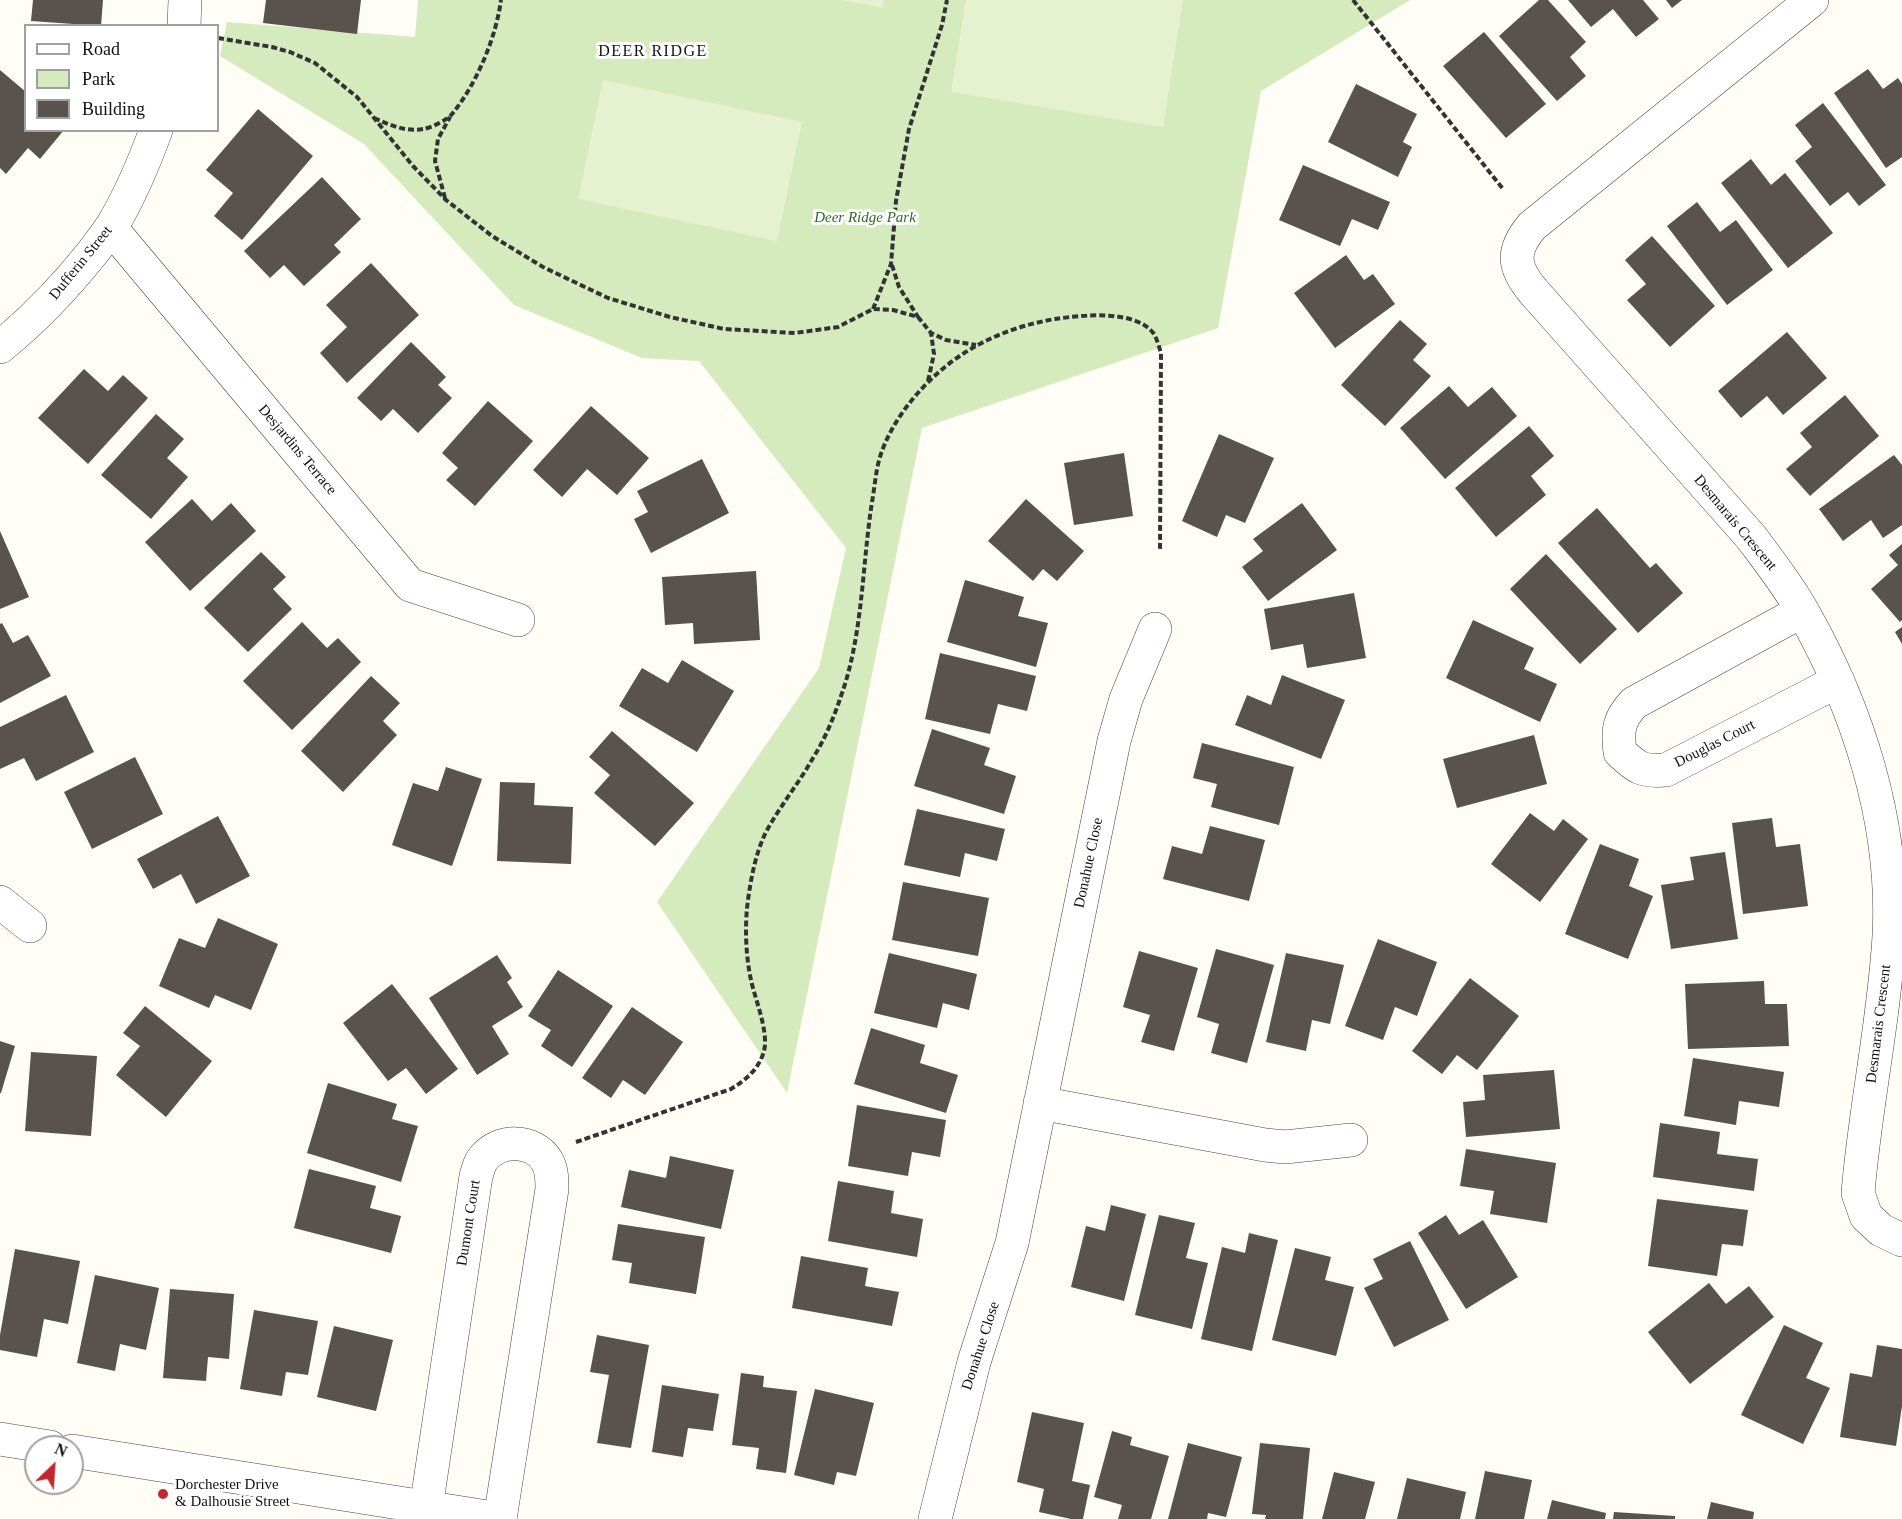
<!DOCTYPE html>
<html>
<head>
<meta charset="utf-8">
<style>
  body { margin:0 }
  #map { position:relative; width:1902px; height:1519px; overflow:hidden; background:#fffdf5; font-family:"Times New Roman",serif }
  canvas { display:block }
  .legend { position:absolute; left:24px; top:24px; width:195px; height:108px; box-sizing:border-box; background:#fff; border:2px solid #a0a0a0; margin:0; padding:8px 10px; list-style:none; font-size:18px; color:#111 }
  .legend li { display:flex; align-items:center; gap:12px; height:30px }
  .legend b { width:30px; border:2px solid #a0a0a0 }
  .north { position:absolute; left:24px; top:1435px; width:60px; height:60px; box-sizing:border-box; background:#fff; border:2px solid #a0a0a0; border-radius:50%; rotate:25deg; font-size:16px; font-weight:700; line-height:24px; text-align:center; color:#111 }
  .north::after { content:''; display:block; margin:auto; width:21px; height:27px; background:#c4262e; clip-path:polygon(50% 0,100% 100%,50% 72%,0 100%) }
</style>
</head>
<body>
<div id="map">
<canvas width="1902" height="1519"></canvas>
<ul class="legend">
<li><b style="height:8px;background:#fff"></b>Road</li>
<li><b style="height:16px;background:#d5ebbd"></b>Park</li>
<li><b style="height:16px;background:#5a524d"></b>Building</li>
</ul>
<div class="north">N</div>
</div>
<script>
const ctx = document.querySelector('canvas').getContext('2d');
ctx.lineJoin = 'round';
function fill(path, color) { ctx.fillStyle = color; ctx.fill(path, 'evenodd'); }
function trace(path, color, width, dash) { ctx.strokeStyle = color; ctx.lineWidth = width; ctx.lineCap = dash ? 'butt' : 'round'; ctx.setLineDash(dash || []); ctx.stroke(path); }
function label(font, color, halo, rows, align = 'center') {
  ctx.font = font + ' "Times New Roman",serif'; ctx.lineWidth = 6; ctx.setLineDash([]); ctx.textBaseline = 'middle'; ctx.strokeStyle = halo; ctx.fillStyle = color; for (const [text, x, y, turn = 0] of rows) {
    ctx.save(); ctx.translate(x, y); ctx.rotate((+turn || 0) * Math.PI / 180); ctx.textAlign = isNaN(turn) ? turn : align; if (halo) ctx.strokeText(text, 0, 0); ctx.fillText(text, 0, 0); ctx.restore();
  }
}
const green = new Path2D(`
  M418,0H1410L1261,91L1218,328L922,428L787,1093L657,902L819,668L846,548L699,361L642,358L514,305L364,144L220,56L227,22L415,37Z`);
const pitch = new Path2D(`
  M842,0H883V8Z
  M966,0H1183L1163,127L951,92Z
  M603,80L802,122L777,241L578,199Z`);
const building = new Path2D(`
  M33,0H103L101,26L31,21Z
  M266,0H361L357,34L263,23Z
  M1539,0H1548L1586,42L1570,57L1586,76L1557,101L1499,36Z
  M1568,0H1643L1659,19L1636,37L1613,9L1591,27Z
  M1666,0H1682L1672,8Z
  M1484,32L1546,104L1506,138L1443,66Z
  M1868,69L1883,89L1898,78L1902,84V157L1886,168L1834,93Z
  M0,70L26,92V130H64L40,159L28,148L6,174L0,168Z
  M1356,84L1417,114L1403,142L1412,147L1398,177L1328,142Z
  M1823,103L1886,185L1859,206L1848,192L1830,206L1795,161L1812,147L1795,125Z
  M258,109L313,156L242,240L214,216L233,193L206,170Z
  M1751,159L1771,185L1785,173L1833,233L1788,268L1721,183Z
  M1303,165L1390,202L1378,230L1352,219L1340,246L1279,220Z
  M322,177L361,219L334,245L341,252L304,286L284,265L270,278L244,251Z
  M1697,202L1720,232L1736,220L1773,270L1727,305L1667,226Z
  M1652,236L1715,306L1670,347L1627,300L1646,284L1625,260Z
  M1346,255L1364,280L1373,274L1395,304L1335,348L1294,293Z
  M371,263L419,315L347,383L320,353L347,327L326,305Z
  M1400,320L1427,344L1413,360L1431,376L1385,426L1341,385Z
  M1787,332L1827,378L1783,415L1767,396L1741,418L1718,391Z
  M411,342L446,377L438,385L452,398L418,433L393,409L381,421L357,398Z
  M84,369L108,391L123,375L148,398L88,464L38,418Z
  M1449,386L1468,407L1492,387L1517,416L1445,479L1400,428Z
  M1845,395L1879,436L1810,496L1786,469L1812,447L1800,433Z
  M488,401L533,441L475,506L446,480L458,468L442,453Z
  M591,406L649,458L617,495L587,469L562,497L533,470Z
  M156,414L184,439L167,458L188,477L151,519L101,475Z
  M1529,426L1554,456L1531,476L1546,495L1496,537L1455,488Z
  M1219,434L1274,458L1245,523L1226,515L1217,537L1182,521Z
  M1124,453L1133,516L1074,525L1064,463Z
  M1894,455L1902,465V525L1883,538L1871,520L1843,541L1819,509Z
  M702,459L729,513L651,553L634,519L648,512L637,491Z
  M192,499L212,521L231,503L256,531L190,591L145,542Z
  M1026,499L1084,551L1057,581L1043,569L1033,581L988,541Z
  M1302,503L1337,550L1268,601L1242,567L1263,551L1253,539Z
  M1597,508L1650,568L1656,563L1683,593L1638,633L1558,543Z
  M0,531L29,597L0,609Z
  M1902,544V620L1900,622L1871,589L1898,565L1889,555Z
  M261,552L286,577L273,589L292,609L248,652L204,608Z
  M1546,554L1617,629L1580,664L1510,589Z
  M756,571L760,640L694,644L693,623L665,625L662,577Z
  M965,580L1024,597L1018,616L1048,623L1036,667L947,642Z
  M1354,593L1366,658L1307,668L1303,644L1271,650L1264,609Z
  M1473,620L1534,648L1524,669L1557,684L1540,722L1446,678Z
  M302,622L327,648L338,638L361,662L292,730L243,681Z
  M2,623L13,643L28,635L51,676L0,703V624Z
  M1902,627V644L1895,632Z
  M940,653L1036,676L1027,711L998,704L990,734L925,719Z
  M682,660L734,691L697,752L619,706L642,668L668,683Z
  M1282,675L1345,700L1321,759L1235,725L1247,695L1271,705Z
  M371,676L400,703L383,721L397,735L343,792L301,751Z
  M66,695L94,752L36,781L24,758L0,769V727Z
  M932,729L990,748L984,765L1016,776L1004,814L914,786Z
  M612,731L694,803L655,846L594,793L610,775L589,757Z
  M1534,735L1547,784L1457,808L1443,759Z
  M1202,743L1294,767L1279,825L1211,807L1217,784L1193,778Z
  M135,757L163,814L92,849L64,792Z
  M446,767L482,779L452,866L392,845L413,783L438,791Z
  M500,782L535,783L534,805L573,807L571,864L497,861Z
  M917,809L1005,829L997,861L965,853L960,877L904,865Z
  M1530,813L1554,831L1563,819L1588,839L1540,902L1491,864Z
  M218,816L250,876L196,904L181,874L153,889L137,859Z
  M1772,818L1776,847L1800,844L1808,906L1743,914L1732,823Z
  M1210,826L1265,840L1249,901L1163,879L1172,846L1202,854Z
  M1600,844L1639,859L1629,886L1653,896L1628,959L1565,934Z
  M1725,852L1738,939L1671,949L1661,885L1694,880L1690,857Z
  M903,882L989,898L978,956L892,940Z
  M218,918L278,944L251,1010L215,995L209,1008L159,986L179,938L205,948Z
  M1378,939L1437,962L1417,1016L1395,1007L1383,1040L1345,1026Z
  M1216,949L1274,965L1247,1063L1211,1053L1219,1024L1197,1017Z
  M1139,951L1198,968L1174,1051L1141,1042L1150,1015L1123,1007Z
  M889,953L977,974L969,1010L943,1003L937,1028L874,1013Z
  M1286,953L1344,965L1330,1024L1312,1020L1306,1051L1266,1042Z
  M497,955L512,978L507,982L523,1007L492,1026L509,1054L477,1075L429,998Z
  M558,970L613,1006L572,1067L541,1046L551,1030L528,1016Z
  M1470,978L1519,1016L1477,1070L1457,1055L1442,1074L1412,1051Z
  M1764,981L1765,1004H1787L1789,1046L1688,1049L1685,984Z
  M392,984L458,1069L426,1094L406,1068L388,1081L343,1023Z
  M145,1006L212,1061L166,1117L116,1075L140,1046L123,1033Z
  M632,1007L683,1042L645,1095L623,1080L611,1098L582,1078Z
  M871,1028L925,1045L920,1063L958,1075L946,1113L854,1084Z
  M0,1041L15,1046L1,1093H0Z
  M31,1052L97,1056L91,1136L25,1131Z
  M1693,1058L1784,1072L1779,1107L1739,1101L1736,1125L1684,1116Z
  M1554,1070L1560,1129L1466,1137L1463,1102L1485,1100L1483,1075Z
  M328,1083L397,1104L392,1119L418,1126L401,1182L307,1153Z
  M857,1105L946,1120L940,1157L912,1152L908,1176L848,1166Z
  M1660,1123L1720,1132L1717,1154L1758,1159L1754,1191L1653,1177Z
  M1466,1149L1556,1163L1547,1223L1490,1214L1494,1191L1460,1186Z
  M670,1156L734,1170L721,1229L621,1207L629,1170L666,1178Z
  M309,1169L376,1186L370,1208L401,1216L391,1253L294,1228Z
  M838,1181L894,1191L891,1213L923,1219L917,1257L828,1241Z
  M1657,1199L1748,1210L1743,1246L1722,1244L1717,1276L1648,1266Z
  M1111,1205L1146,1214L1124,1301L1071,1287L1086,1226L1105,1231Z
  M1159,1215L1195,1223L1186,1258L1208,1263L1192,1329L1135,1315Z
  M1446,1215L1459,1235L1483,1220L1518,1277L1466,1309L1418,1233Z
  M618,1224L705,1237L696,1294L629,1283L632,1263L612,1260Z
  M1249,1233L1278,1240L1252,1351L1201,1339L1222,1247L1245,1253Z
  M1410,1241L1449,1320L1394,1347L1364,1288L1383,1279L1373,1259Z
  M1295,1248L1331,1257L1325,1280L1354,1287L1336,1356L1272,1340Z
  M15,1249L80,1261L68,1324L44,1319L37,1357L0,1350V1335Z
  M801,1256L868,1268L865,1286L899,1292L892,1326L792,1308Z
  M95,1275L159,1288L146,1350L120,1344L115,1371L77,1363Z
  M1709,1283L1726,1304L1749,1286L1774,1317L1690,1384L1648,1332Z
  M170,1289L234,1294L229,1359L208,1357L206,1381L163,1378Z
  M254,1310L318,1321L308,1375L286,1372L282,1396L240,1389Z
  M1784,1325L1823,1343L1806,1378L1830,1388L1803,1444L1741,1415Z
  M334,1326L393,1340L376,1411L317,1397Z
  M597,1335L649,1345L631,1448L597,1443L609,1375L590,1372Z
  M1877,1345L1902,1349V1406L1896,1446L1840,1437L1850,1373L1872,1377Z
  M741,1373L764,1376L763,1387L797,1391L786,1473L756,1469L759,1448L732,1445Z
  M662,1385L719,1394L713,1431L688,1428L683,1457L652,1452Z
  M815,1389L874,1403L856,1476L837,1472L834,1485L794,1475Z
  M1032,1412L1084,1423L1072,1481L1090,1485L1083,1519H1071L1039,1512L1044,1489L1017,1482Z
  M1112,1431L1132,1437L1130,1445L1169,1456L1151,1519H1118L1122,1505L1094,1497Z
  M1188,1443L1242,1457L1226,1517L1208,1513L1207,1519H1168Z
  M1260,1443L1310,1448L1303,1519H1265L1266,1515L1252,1514Z
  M1485,1471L1532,1480L1524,1519H1475Z
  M1334,1472L1375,1482L1365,1519H1322Z
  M1407,1478L1466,1492L1460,1519H1397Z
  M1552,1500L1606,1513L1605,1519H1547Z
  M1711,1502L1754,1512L1753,1519H1707Z
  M1614,1512L1675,1516V1519H1613Z`);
const path = new Path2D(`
  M1353,0L1503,189
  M218,38L272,47L290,52L315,63L357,97L413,166L446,200L492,236L543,267L608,298L670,317L724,329L795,333L838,327L873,309L893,310L918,317L931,333L946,340L976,345
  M374,118C390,125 405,132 423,129C431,128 447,120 452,114C476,85 496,38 501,0
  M445,198L435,161L438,139L450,117
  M892,265L899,287L918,317
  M873,309L891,264L896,201L909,129L942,25L947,0
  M928,381L934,354L931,333
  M576,1142L731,1089C746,1080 759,1069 764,1051C769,1032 755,999 751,980C746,957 745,931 747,908C750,883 755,854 766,832C780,806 799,783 813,758C825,739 834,717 841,696C863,635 862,566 872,502C875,486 876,466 882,451C893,421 915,393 939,372C972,343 1013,326 1055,319C1082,315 1136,309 1154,334C1157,339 1159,347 1161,353L1160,551`);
const minor = new Path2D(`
  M1812,0L1532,226C1511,251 1513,267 1533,291L1751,537C1769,561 1788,585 1803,612C1858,709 1895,823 1889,936C1884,1023 1865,1107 1858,1193L1866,1216L1881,1230L1902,1240
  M111,228L410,585L518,620
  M1802,611L1634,703C1619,719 1617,729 1620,752C1637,768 1642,772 1666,770L1838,681
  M0,902L30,926
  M1040,1103L1265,1145L1285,1147L1351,1140
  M426,1508L476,1176C478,1171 479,1163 483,1159C499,1138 534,1139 547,1161C552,1169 552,1180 552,1189L500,1519
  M935,1519L974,1362L1012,1243L1114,741L1126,699L1155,629`);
const tertiary = new Path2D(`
  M184,26L185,0
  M0,347C35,319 65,287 93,252C99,244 106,235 112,226C130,196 144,163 156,130
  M0,1439L50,1447
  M72,1451L500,1519`);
const markers = [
  [163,1494,6,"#c4262e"]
];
const parkNames = [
  ["Deer Ridge Park",865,218]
];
const streetNames = [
  ["Dufferin Street",81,263,-51],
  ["Desjardins Terrace",297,450,50],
  ["Desmarais Crescent",1735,523,50],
  ["Douglas Court",1715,744,-27],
  ["Donahue Close",1089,863,-78],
  ["Desmarais Crescent",1879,1024,-83],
  ["Dumont Court",469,1223,-81],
  ["Donahue Close",981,1346,-72]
];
const poiNames = [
  ["Dorchester Drive",175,1485],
  ["& Dalhousie Street",175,1502]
];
const neighbourhoodNames = [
  ["DEER RIDGE",653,52]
];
fill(green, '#d5ebbd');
fill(pitch, '#e6f2cf');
fill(building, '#5a524d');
trace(minor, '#444', 34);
trace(tertiary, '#444', 34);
trace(path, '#333', 4, [6, 3]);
trace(minor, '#fff', 33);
trace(tertiary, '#fff', 33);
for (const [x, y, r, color] of markers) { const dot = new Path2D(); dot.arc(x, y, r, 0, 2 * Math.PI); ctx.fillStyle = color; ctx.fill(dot); trace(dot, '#fff', 2); }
label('italic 15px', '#2f6b1f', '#fff', parkNames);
label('15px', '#111', '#fff', streetNames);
label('15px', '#111', '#fff', poiNames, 'left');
ctx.letterSpacing = '1.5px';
label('16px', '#111', '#fff', neighbourhoodNames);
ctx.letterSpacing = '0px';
</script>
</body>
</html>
